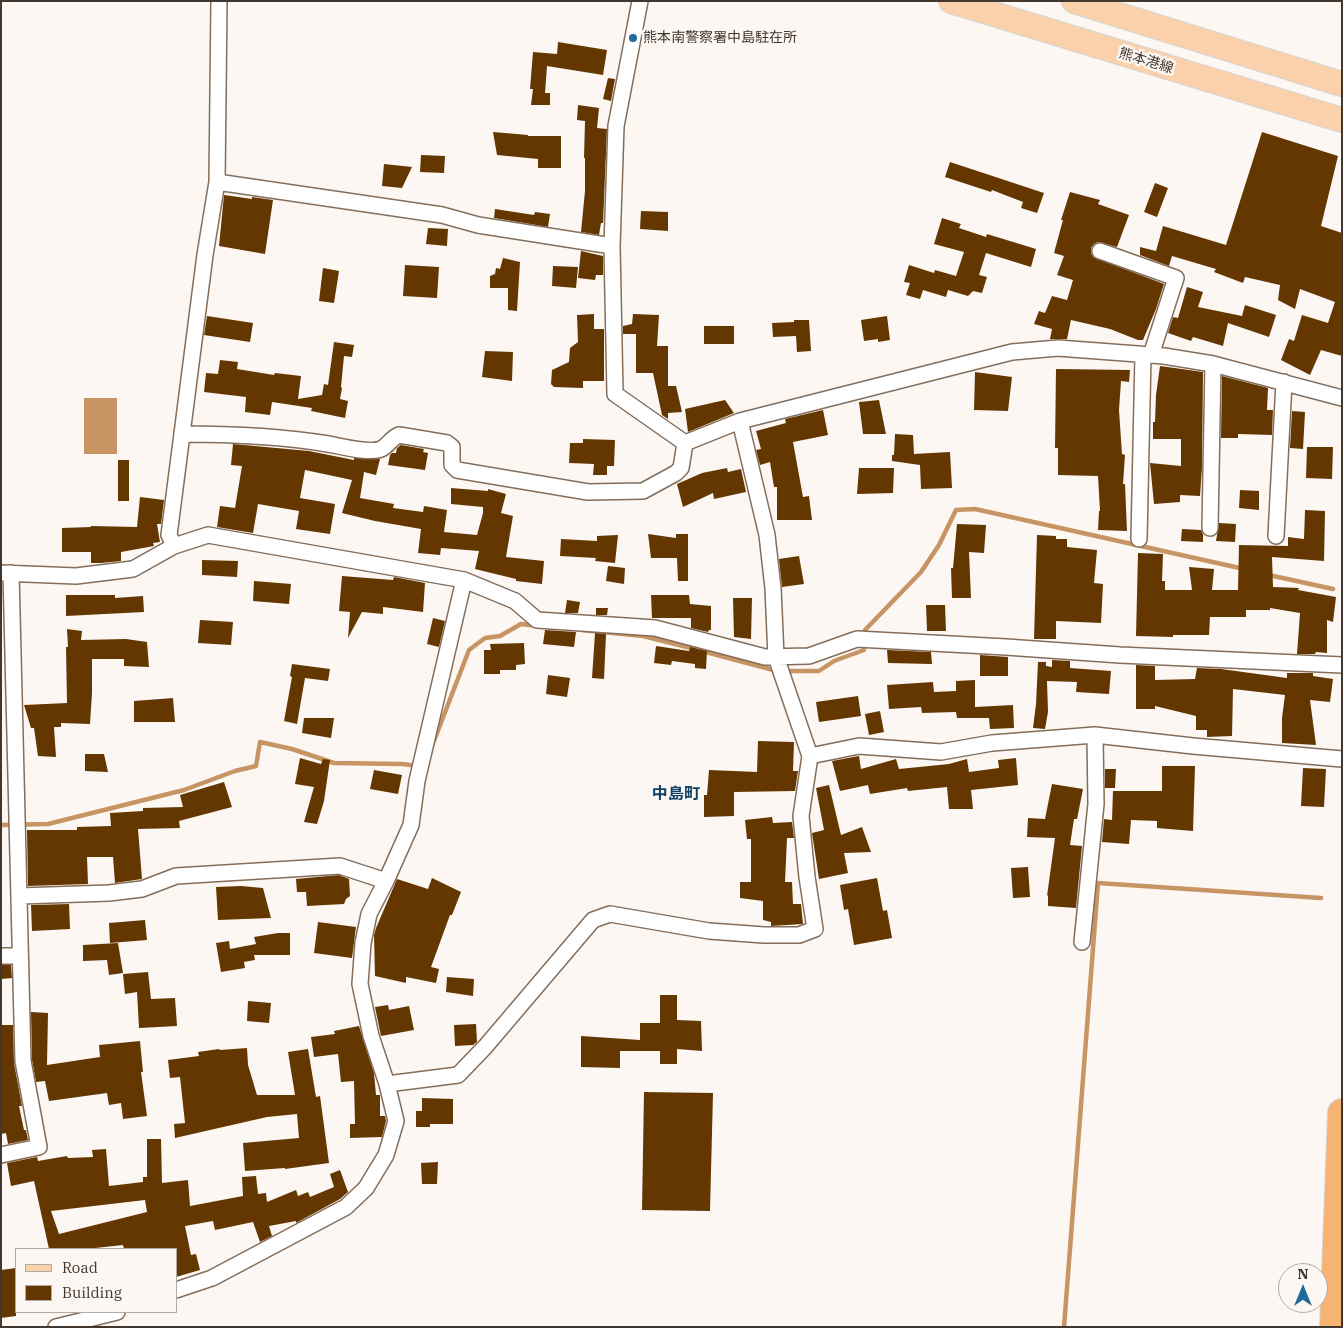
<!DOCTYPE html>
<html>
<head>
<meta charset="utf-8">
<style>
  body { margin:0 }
  #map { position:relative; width:1343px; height:1328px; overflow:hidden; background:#fcf7f3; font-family:"IBM Plex Serif",serif }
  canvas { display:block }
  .frame { position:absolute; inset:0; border:2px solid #41372f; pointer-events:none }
  .legend { position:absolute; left:15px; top:1248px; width:162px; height:65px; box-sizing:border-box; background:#fcf7f3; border:1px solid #b1aaa5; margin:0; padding:6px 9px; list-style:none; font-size:15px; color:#41372f }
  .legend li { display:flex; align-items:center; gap:10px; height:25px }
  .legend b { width:25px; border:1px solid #b1aaa5 }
  .north { position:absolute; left:1278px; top:1263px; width:50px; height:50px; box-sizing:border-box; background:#fcf7f3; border:1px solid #b1aaa5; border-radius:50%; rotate:0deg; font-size:14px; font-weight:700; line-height:20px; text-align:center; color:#41372f }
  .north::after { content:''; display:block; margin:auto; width:18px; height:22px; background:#206a9d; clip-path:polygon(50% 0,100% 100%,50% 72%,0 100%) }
</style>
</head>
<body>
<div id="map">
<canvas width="1343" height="1328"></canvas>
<div class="frame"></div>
<ul class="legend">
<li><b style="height:6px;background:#fad1aa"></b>Road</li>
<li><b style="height:14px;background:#643700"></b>Building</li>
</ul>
<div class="north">N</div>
</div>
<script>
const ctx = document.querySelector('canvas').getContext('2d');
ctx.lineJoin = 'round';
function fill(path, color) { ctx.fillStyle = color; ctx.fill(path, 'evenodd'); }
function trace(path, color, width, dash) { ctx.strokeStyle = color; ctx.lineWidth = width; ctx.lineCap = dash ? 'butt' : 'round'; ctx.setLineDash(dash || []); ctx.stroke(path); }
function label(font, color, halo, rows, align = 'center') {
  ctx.font = font + ' "IBM Plex Serif","Noto Sans JP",serif'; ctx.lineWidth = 5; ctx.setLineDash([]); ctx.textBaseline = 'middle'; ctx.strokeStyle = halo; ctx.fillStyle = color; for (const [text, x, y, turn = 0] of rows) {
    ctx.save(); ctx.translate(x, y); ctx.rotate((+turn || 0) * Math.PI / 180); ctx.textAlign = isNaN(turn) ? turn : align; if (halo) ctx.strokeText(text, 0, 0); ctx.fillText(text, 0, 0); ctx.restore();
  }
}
const water = new Path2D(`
  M84,398H117V454H84Z`);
const stream = new Path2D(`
  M1269,575L1333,589
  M582,630L643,636L695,649
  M702,651L777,671
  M784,671H819L834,661L864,650L865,630L921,572L939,545L956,510L975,509L1244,569
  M432,746L469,650L485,638L500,636L521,624L537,626
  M1,825L48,824L184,790L235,771L256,766L260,742L292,749L334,763L402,764L419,766
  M1064,1327L1098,883L1321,898`);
const building = new Path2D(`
  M558,42L607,50L603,75L547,66L545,93H550V105H531L533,89H530L533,52L557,54Z
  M608,78L615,79L611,101L603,99Z
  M578,105L599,108L597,128L607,129L603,223H601L599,235L581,232L585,191V158H584L585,121L577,120Z
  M493,132L528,135V136H561V168H538V159L497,155Z
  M1262,132L1338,156L1321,226L1342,233V356L1321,350L1310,375L1281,360L1289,339L1294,341L1302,315L1328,323L1335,302L1300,289L1295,309L1278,300L1280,285L1245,277L1243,283L1214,272L1216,269L1172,256L1169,266L1140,255V247L1156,251L1163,226L1226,245Z
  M421,155L445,156L444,173L420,172Z
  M950,162L1044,193L1037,213L1021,208L1023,202L992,190L991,192L945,177Z
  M384,164L412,167L402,188L382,186Z
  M1155,183L1168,188L1157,217L1144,212Z
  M1070,192L1100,200L1098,204L1129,215L1117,247L1098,242L1094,244L1091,248V253L1093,257L1164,284L1156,309L1143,340H1138L1110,329L1071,320L1067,339H1050L1052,329L1034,324L1039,311L1045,313L1052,296L1067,300L1073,280L1057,275L1064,256L1054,253L1063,220H1061Z
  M224,195L252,199V197L273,200L265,254L219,246Z
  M495,209L534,215L535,212L550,214L548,227L494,218Z
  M641,211L668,212V231L640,229Z
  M942,218L961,224L959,228L986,237L987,234L1036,249L1031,267L986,253L979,275L987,277L982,293L973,291L968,296L948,290L946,297L923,290L920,299L906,295L910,283L904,282L909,265L934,273L935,270L956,276L964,252L934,244Z
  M428,228L448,229L447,246L426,244Z
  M581,251L603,256V275H596L595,280L578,278Z
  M503,258L520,262L517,311L508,310V288H490V276L495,274L496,268L500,269Z
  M405,265L439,267L437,298L403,296Z
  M553,266L578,267L576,288L552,286Z
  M323,268L339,271L334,303L319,301Z
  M1187,287L1203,292L1198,307L1242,316L1245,305L1276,315L1269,337L1228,323L1223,346L1193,337L1191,341L1168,333L1173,317L1178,318Z
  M594,314V329H604V381H583V388L554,387L551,384L552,370L569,362L570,348L578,342L577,315Z
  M633,314L659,315L657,346H668V386H676L682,412L668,413V419L662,415L653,373H636V334H623V326L632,324Z
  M207,316L253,323L250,342L204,335Z
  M887,316L890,340L878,342V339L864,341L861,320Z
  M794,320H809L811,351L797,352L796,336L773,337L772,323L794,322Z
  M704,326H734V344H704Z
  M334,342L354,345L352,357L344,356L341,387L342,388L340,399L348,401L345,418L311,411L312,408L272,402L270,415L245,412L246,397L204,392L206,373L218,374L220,360L238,362L237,369L274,375L275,373L301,376L298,399L322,395L324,384L328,385Z
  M485,351L513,352L512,381L482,377Z
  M1160,366L1203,372L1202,467L1200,496L1180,495V502L1154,504L1150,463L1181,466V439H1153V422H1155L1156,395Z
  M1056,369L1130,370L1129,382L1121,381L1119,410L1122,454L1125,455L1123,484H1125L1127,531L1098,530L1099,511H1100L1098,476L1058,475V448H1055Z
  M975,372L1012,377L1008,411L974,410Z
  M1222,376L1268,388L1267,410H1273L1272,435L1238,434V438H1221Z
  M725,400L734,413L688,432L685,409Z
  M879,400L886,434H863L859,402Z
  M823,410L828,435L793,442L803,497L809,496L812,520H777V487H774L770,462L760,465L756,450L761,449L756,431L786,423L785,419Z
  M1292,411L1305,412L1303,449L1290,448Z
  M895,434L913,435L914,454L950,452L952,488L921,489L920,465L892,461V455H894Z
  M583,439L615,440L614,466H607V475H593L594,464L569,463L570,443H583Z
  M233,444L309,451L354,460V458L380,459L376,475L364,472L360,498L394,504L393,508L423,512L424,506L447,510L444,532L477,535L483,513V507L451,504V488L488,491V489L506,494L501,513L513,516L506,557L544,561L542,584L516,581V579L475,569L479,551L441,548L440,555L418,553L421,529L375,521L342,513L352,480L305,470L300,498L335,504L330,534L296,529L299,511L258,504L253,533L217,527L220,506L235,508L242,466L231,465Z
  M401,445L424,449L423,452L428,453L425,470L388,465L390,455L392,453H396L397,448Z
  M1307,447H1333L1332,479L1306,478Z
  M118,460H129V501H118Z
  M727,468L728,472L741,469L746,492L714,499L713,493L683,507L677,484L702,473Z
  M859,468H894L893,493L857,494Z
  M1240,490L1259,491V510L1239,508Z
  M140,497L164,500L161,524H157L160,542L153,543L154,546L121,552V561L101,563H91V552H62V528L91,527V526L137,527Z
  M1305,510L1325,511L1324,561L1272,557L1273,587L1299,588L1298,590L1336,597L1333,622L1327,620V653L1316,652L1315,654H1297L1300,613L1270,608V610H1246V617H1210L1209,635H1173V637L1136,636L1138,553L1163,554L1162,581H1165V590H1192L1189,567L1214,569L1212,590H1238L1239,545L1288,546V537L1304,539Z
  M1219,523L1236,524L1235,542L1216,541Z
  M957,524L986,525L984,553L969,552L971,598H952L951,568H953Z
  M1182,529L1201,530L1203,534V542L1181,541Z
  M648,534L676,538V534H688V581H678L677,558H651Z
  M618,535L615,563L595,561L596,558L560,556L561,539L597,541V536Z
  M1037,535L1056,536V539H1067V547L1097,550L1094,583L1103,584L1101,623L1056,621V639H1034Z
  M799,556L804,584L782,587L779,559Z
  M202,560L238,561L237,577L202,575Z
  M608,566L625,568L624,584L606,581Z
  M342,576L393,580L394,577L425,583L423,612L383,607V614L362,612L348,638L350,612L339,611Z
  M254,581L291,584L289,604L253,601Z
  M66,595H115V598L143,596L144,612L66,616Z
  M651,595H689L690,604L711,606V630H709L708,632L691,628V618H652Z
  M733,598H752L751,639L734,637Z
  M567,600L580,602L578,613H565Z
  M926,605H945L946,631H927Z
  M596,608H608L607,615H596Z
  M433,618L445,621L439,647L427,644Z
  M200,620L233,622L231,645L198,643Z
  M67,629L82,631L81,640L126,639L147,642L149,667L124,666V659H92V693L90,724L61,723V727H54L56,757L38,756L34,728H31L24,705L67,703L66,647H68Z
  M545,630L576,632L574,647L543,644Z
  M595,633L606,634L604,679L592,678Z
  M524,643L525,664L516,665V670H500V674H484V650H491L490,644Z
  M656,646L689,651L690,647L707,651L706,669L695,668V664L672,661L671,665L654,663Z
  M887,650L931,652L932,664L888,663Z
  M980,655L1008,657V676H980Z
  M1052,660L1070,661V668L1111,671L1109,694L1076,692L1077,682L1047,681L1048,712L1045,729L1033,728L1036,704L1038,662H1046V666L1052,667Z
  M292,664L330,669L328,681L305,678L297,724L284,721L292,677L290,676Z
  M1136,665L1155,666V680L1195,679L1197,668L1221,669L1287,678V673H1313V676L1333,679L1330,702L1310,700L1316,745L1282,743V718L1285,695L1233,689L1232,736L1207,737V730H1196V716L1155,706V709H1136Z
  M548,675L570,678L567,697L546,694Z
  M975,680V707L1013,705L1014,728L990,729L989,718H957L956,712L922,713L921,707L889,709L887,685L933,682L934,692L956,691V681Z
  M858,696L861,716L819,722L816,702Z
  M173,698L175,722H134V701Z
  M880,711L884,732L869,735L865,714Z
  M304,718H334L331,738L302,733Z
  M758,741L794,742L793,771H798L795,791L734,792V816L704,817V795H707L709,770L757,772Z
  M85,754H104L108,772L85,771Z
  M859,756L861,769L896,759L899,769L949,764L967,759L969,772L999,768L998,760L1016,758L1018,785L971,790L973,809H949L947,787L908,791L907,788L870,794L868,785L840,791L832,761Z
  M300,758L321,764L323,759L330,760L324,801L317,824L304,822L314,787L295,784Z
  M1162,766H1195L1193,831L1157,828V821L1131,820L1129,844L1102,842L1104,819L1112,820L1113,791H1162Z
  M1303,768L1326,769L1324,807L1301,806Z
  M1105,769H1116L1115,788H1105Z
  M374,770L402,775L398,794L370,789Z
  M224,782L232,807L179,821L180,828L138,829L142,879L115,883L113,857H87L88,884L28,886L27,830H77V827L111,826L110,813L143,811V808L183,807L180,795Z
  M1052,784L1083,789L1077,819H1074L1070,845L1082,846L1076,908L1048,906V895L1047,896L1055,838L1027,837L1028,818L1045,819Z
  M829,785L841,835L862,827L871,852L844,853L848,873L819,879L812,833L824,830L816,788Z
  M772,817L773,823L792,822L794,838H787L785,882H792L793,904H801L803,924L771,926V922L763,920V901L740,898V882H751V839H747L745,820Z
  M1028,867L1030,897L1013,898L1011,868Z
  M339,875L349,879L350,896L346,899L344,904L307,906L306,892H297L296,879Z
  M432,878L461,892L452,915H450L431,967L439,969L436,983L406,977V983L375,976L374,935L376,928L397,879L428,889Z
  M877,878L883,911L887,910L892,938L854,945L848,909L844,910L840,885Z
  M241,886L263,888L271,918L218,920L216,887Z
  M69,904L70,929L32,931L31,905Z
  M145,920L147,940L110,943L109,923Z
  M318,922L356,927L352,958L314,953Z
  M278,933H290V955H254L255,960L244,962L245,968L221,972L216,943L229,941L230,949L256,944L254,937Z
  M118,943L123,973L109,975L107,960L83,961V945Z
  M1,965H11L12,978L1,979Z
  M148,972L151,999L175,998L177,1026L139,1028L137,992L125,994L123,974Z
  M447,977L474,979L473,996L446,992Z
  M660,995H677V1020L701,1021L702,1051L677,1049V1064H660V1051H620V1068L581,1067V1036L640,1040V1023H660Z
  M248,1001L271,1003L269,1023L247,1021Z
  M388,1005L389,1010L409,1006L414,1030L381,1036L375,1007Z
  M31,1012L48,1013L47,1065L100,1057L99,1045L140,1041L143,1072H141L147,1116L123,1119L121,1103L109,1105L107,1093L49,1101L45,1081L36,1082L32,1060Z
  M476,1024L477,1042L473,1045L455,1046L454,1025Z
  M1,1025H13L14,1063L22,1106H19L24,1130H26L28,1140L8,1144L6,1133L1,1134Z
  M359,1026L374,1073L376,1095H380V1116H385L386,1121L382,1137L350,1138V1124H355L354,1081L341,1082L338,1054L314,1057L311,1037L335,1034L334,1031Z
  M247,1048L248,1065L257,1095H295L288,1052L308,1049L316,1097L320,1096L329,1163L285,1169V1168L245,1171L243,1143L299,1138L297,1114L267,1117L175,1138L174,1124L185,1123L180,1077L170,1078L168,1060L199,1056L198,1052L219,1049L220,1050Z
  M644,1092L713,1093L710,1211L642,1210Z
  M422,1098L453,1099V1124H430V1127H416V1111H422Z
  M147,1139H161L162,1183L188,1180L190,1206L243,1196L242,1177L256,1176L258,1194L266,1193L267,1202L296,1190L298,1196L308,1192L310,1197L334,1187L330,1174L340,1170L348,1192L340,1199L296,1223V1221L269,1226L272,1236L260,1242L253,1222L215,1230L213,1221L185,1226L191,1255L196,1254L200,1270L176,1277V1249H124L123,1245L86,1249H49L34,1181L11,1186L7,1163L37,1157L38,1161L67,1156L68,1158L93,1157L92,1150L106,1149L109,1186L143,1182V1177H147ZM145,1200L147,1212L59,1234L51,1211Z
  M438,1162L437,1184H422L421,1163Z
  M16,1268V1316L1,1318V1270Z`);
const street = new Path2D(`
  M640,1L616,126L612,246L615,394L685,443
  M217,182L442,215L478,225L612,246
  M1100,251L1176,278L1151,355
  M183,434C232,434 280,436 328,444C340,446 370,454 381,449C388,446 391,438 399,435L447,443L452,447V465L457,470L588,492L643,491L676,473L681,468L685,443
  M685,443L740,421L1012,352L1058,348L1164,356L1213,364L1342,398
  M1210,528L1213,364
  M1276,536L1284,382
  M1139,539L1143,355
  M174,546L169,535L205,255L217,182L219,1
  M1,573L76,576L133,569L174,546L208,535L464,580L515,601L537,620L655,628L765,657L809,656L857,639L1006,647L1120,655L1342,665
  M810,756L859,746L941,752L992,743L1095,735L1193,746L1342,759
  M20,896L109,893L142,889L176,876L340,866L386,881
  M1082,942L1096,804L1095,735
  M1,956H20
  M387,1084L458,1075L485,1047L593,920L610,914L709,931L764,935H799L815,929L807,877L801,816L810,756L776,657L773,588L767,535L740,421
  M1,1155L39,1147L23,1061L11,573
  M176,1290L212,1278L346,1207L366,1188L386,1155L396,1121L387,1084L371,1036L360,984L363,943L369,914L386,881L411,825L417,781L464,580
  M56,1327L117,1312`);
const primary = new Path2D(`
  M951,1L1342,120
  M1074,1L1342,84`);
const highway = new Path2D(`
  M1334,1327L1342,1113`);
const markers = [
  [633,38,5,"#206a9d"]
];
const poiNames = [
  ["熊本南警察署中島駐在所",643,38]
];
const streetNames = [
  ["熊本港線",1146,61,17]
];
const quarterNames = [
  ["中島町",676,794]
];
fill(water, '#c79464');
trace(stream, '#c79464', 4.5);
fill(building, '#643700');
trace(street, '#846e5b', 18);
trace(primary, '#d5d3d1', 26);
trace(highway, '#d5d3d1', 30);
trace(street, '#fff', 15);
trace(primary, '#fad1aa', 24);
trace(highway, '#f6b372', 28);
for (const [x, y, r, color] of markers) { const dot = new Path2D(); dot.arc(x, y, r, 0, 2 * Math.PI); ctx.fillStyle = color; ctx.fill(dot); trace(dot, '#fcf7f3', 2); }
label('14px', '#41372f', '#fcf7f3', poiNames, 'left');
label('14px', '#41372f', '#fcf7f3', streetNames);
label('bold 16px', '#0d4164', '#fcf7f3', quarterNames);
</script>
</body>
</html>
